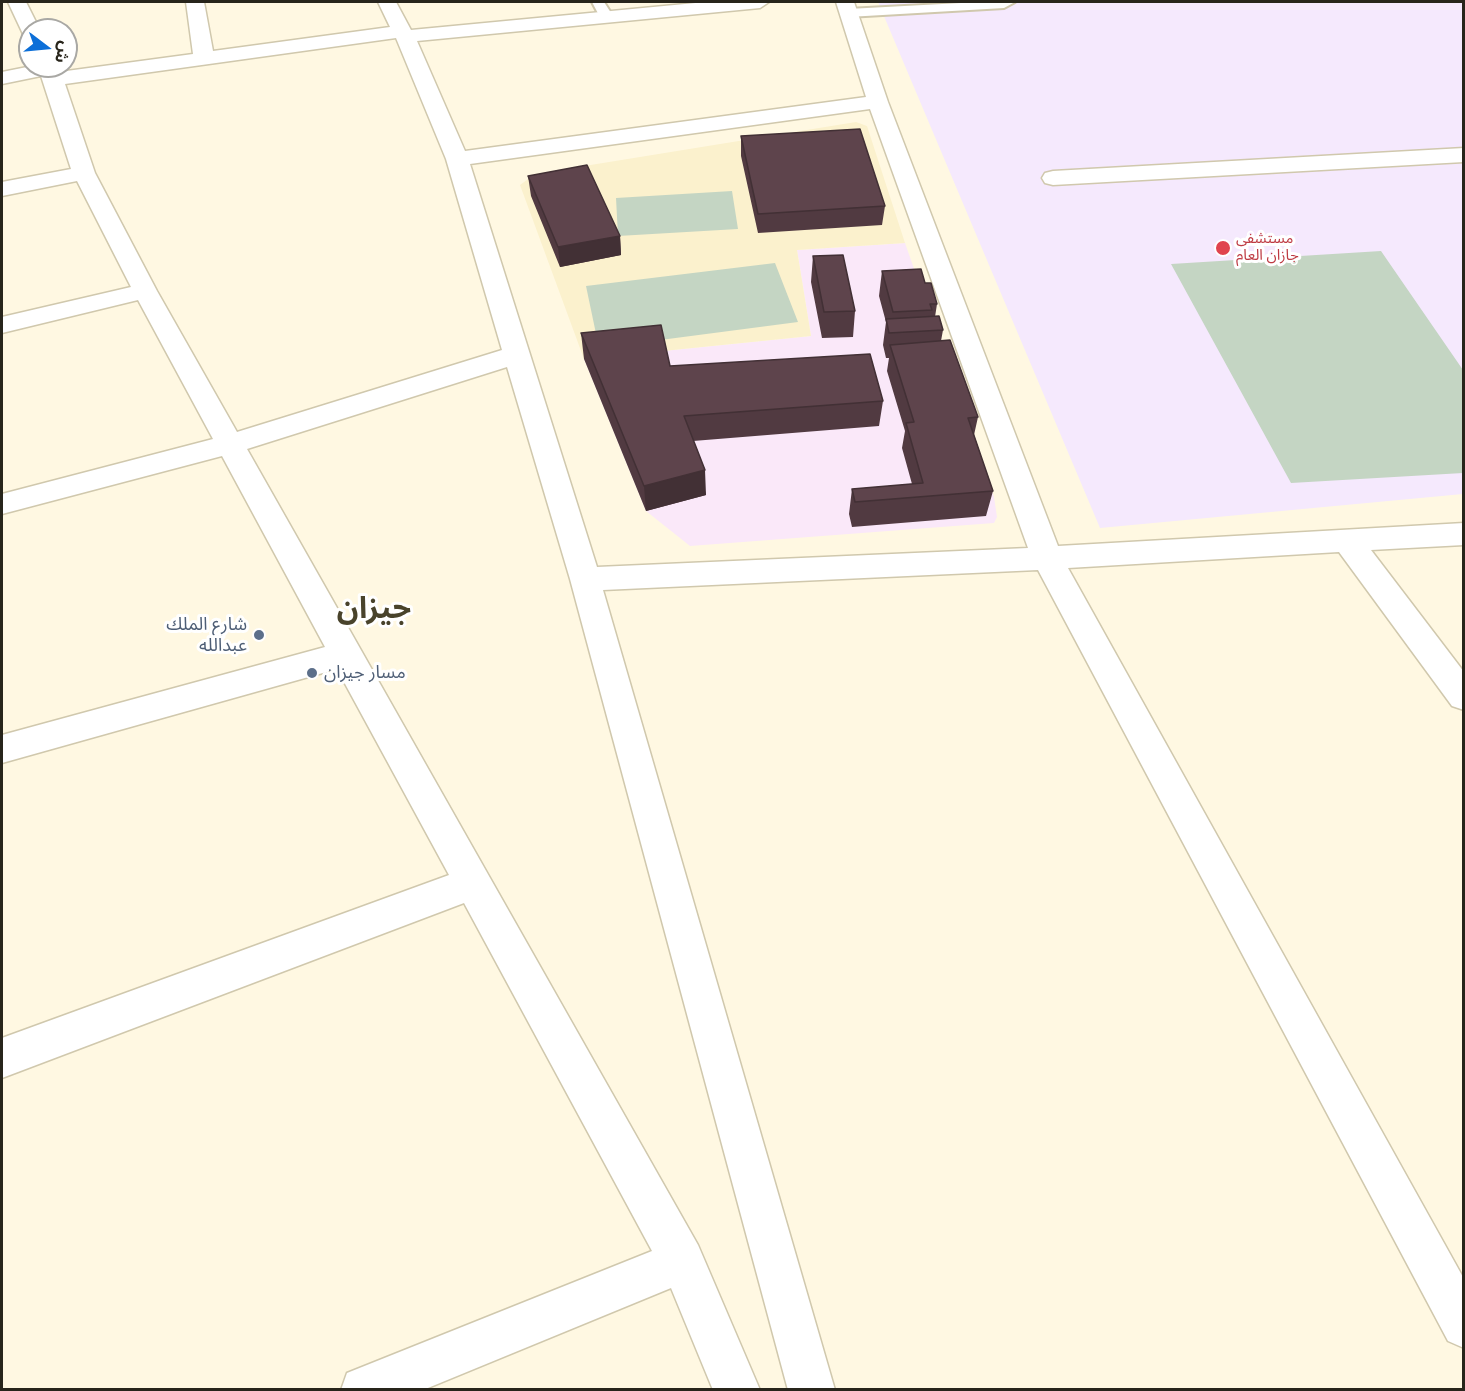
<!DOCTYPE html>
<html>
<head>
<meta charset="utf-8">
<style>
  body { margin:0 }
  #map { position:relative; width:1465px; height:1391px; overflow:hidden; background:#fff8e2; font-family:"PT Serif","Noto Sans Arabic",serif }
  canvas { display:block }
  .frame { position:absolute; inset:0; border:3px solid #28251b; pointer-events:none }
  .north { position:absolute; left:18px; top:18px; width:60px; height:60px; box-sizing:border-box; background:#fff; border:2px solid #a9a8a4; border-radius:50%; rotate:106deg; font-size:16px; font-weight:700; line-height:24px; text-align:center; color:#28251b }
  .north::after { content:''; display:block; margin:auto; width:21px; height:27px; background:#0c6fd8; clip-path:polygon(50% 0,100% 100%,50% 72%,0 100%) }
</style>
</head>
<body>
<div id="map">
<canvas width="1465" height="1391"></canvas>
<div class="frame"></div>
<div class="north">ش</div>
</div>
<script>
const ctx = document.querySelector('canvas').getContext('2d');
ctx.lineJoin = 'round';
function fill(path, color) { ctx.fillStyle = color; ctx.fill(path, 'evenodd'); }
function trace(path, color, width, dash) { ctx.strokeStyle = color; ctx.lineWidth = width; ctx.lineCap = dash ? 'butt' : 'round'; ctx.setLineDash(dash || []); ctx.stroke(path); }
function label(font, color, halo, rows, align = 'center') {
  ctx.font = font + ' "PT Serif","Noto Sans Arabic",serif'; ctx.lineWidth = 6; ctx.setLineDash([]); ctx.textBaseline = 'middle'; ctx.strokeStyle = halo; ctx.fillStyle = color; for (const [text, x, y, turn = 0] of rows) {
    ctx.save(); ctx.translate(x, y); ctx.rotate((+turn || 0) * Math.PI / 180); ctx.textAlign = isNaN(turn) ? turn : align; if (halo) ctx.strokeText(text, 0, 0); ctx.fillText(text, 0, 0); ctx.restore();
  }
}
const commercial = new Path2D(`
  M905,243L994,497L997,517L994,523L690,546L646,511L584,359L811,336L797,250Z`);
const built = new Path2D(`
  M856,122L867,126L905,243L797,250L811,336L584,359L520,185L535,174Z`);
const medical = new Path2D(`
  M878,2H1463V494L1100,528Z`);
const green = new Path2D(`
  M732,191L738,229L618,236L616,198Z
  M1381,251L1463,370V473L1291,483L1171,264Z
  M775,263L798,322L599,348L586,286Z`);
const service = new Path2D(`
  M592,2H604L613,16L611,19H601Z
  M980,2H1015L1004,8L848,17L841,13L848,9Z`);
const minor = new Path2D(`
  M8,2H26L40,30H30V36L23,34Z
  M186,2H204L213,51L390,27L378,2H396L411,30L706,2H769L760,8L417,41L465,151L866,97L836,2H854L888,102L1058,546L1464,523V545L1371,550L1464,672V710L1452,706L1339,552L1068,568L1464,1279V1348L1448,1341L1038,570L603,590L835,1390H788L570,579L507,367L247,449L698,1245L760,1390H713L671,1288L423,1390H341L347,1373L652,1251L464,903L2,1078V1038L449,875L337,669L2,763V735L325,647L222,456L2,514V494L213,439L138,300L2,333V317L131,287L77,181L2,196V182L71,169L41,76L2,84V72L32,66H56L59,72L193,54ZM396,38L446,159L502,350L237,432L157,291L95,173L65,84ZM870,109L1028,548L597,567L470,164Z
  M1464,148V162L1053,185L1045,183L1042,178L1045,173L1053,171Z`);
const wall = new Path2D(`
  M741,136L885,206L882,225L758,233L741,156Z
  M528,176L620,236L621,255L560,267L531,196Z
  M813,256L855,311L853,337L822,338L811,282Z
  M882,271L925,283L937,304L935,317L943,330L941,341L978,417L974,435L993,491L986,516L852,527L849,514L852,489L912,484L902,448L905,431L887,371L889,358H886L883,345L886,322L879,296Z
  M581,333L670,366L883,401L879,426L693,441L706,495L646,511L584,359Z`);
const shadedWall = new Path2D(`
  M620,236L621,255L560,267L558,247Z
  M705,470L706,495L646,511L644,486Z`);
const building = new Path2D(`
  M860,129L885,206L758,214L741,136Z
  M587,165L620,236L558,247L528,176Z
  M843,255L855,311L824,312L813,256Z
  M921,269L925,283H931L937,304H930L932,310L893,312L882,271Z
  M939,316L943,330L889,333L886,319Z
  M661,325L670,366L870,354L883,401L684,416L705,470L644,486L581,333Z
  M950,340L978,417L968,418L993,491L855,502L852,489L923,483L906,423L914,422L890,345Z`);
const markers = [
  [1223,248,8,"#e0444e"],
  [259,635,6,"#5c6f8a"],
  [312,673,6,"#5c6f8a"]
];
const farHealthnames = [
  ["مستشفى",1236,239],
  ["جازان العام",1236,256]
];
const serviceNames = [
  ["شارع الملك",247,625],
  ["عبدالله",247,646],
  ["مسار جيزان",324,673,"left"]
];
const townNames = [
  ["جيزان",374,609]
];
fill(commercial, '#fae8f9');
fill(built, '#fbf1cd');
fill(medical, '#f5e9fd');
fill(green, '#c4d5c3');
trace(service, '#d0c8ad', 4);
trace(minor, '#d0c8ad', 3);
fill(service, '#fff');
fill(minor, '#fff');
fill(wall, '#513a41');
fill(shadedWall, '#423035');
fill(building, '#5e444c');
trace(building, '#423035', 1.5);
for (const [x, y, r, color] of markers) { const dot = new Path2D(); dot.arc(x, y, r, 0, 2 * Math.PI); ctx.fillStyle = color; ctx.fill(dot); trace(dot, '#fff', 2); }
label('15px', '#be3a42', '#fff', farHealthnames, 'left');
label('18px', '#4e5e75', '#fff', serviceNames, 'right');
label('bold 30px', '#49432b', '#fff', townNames);
</script>
</body>
</html>
